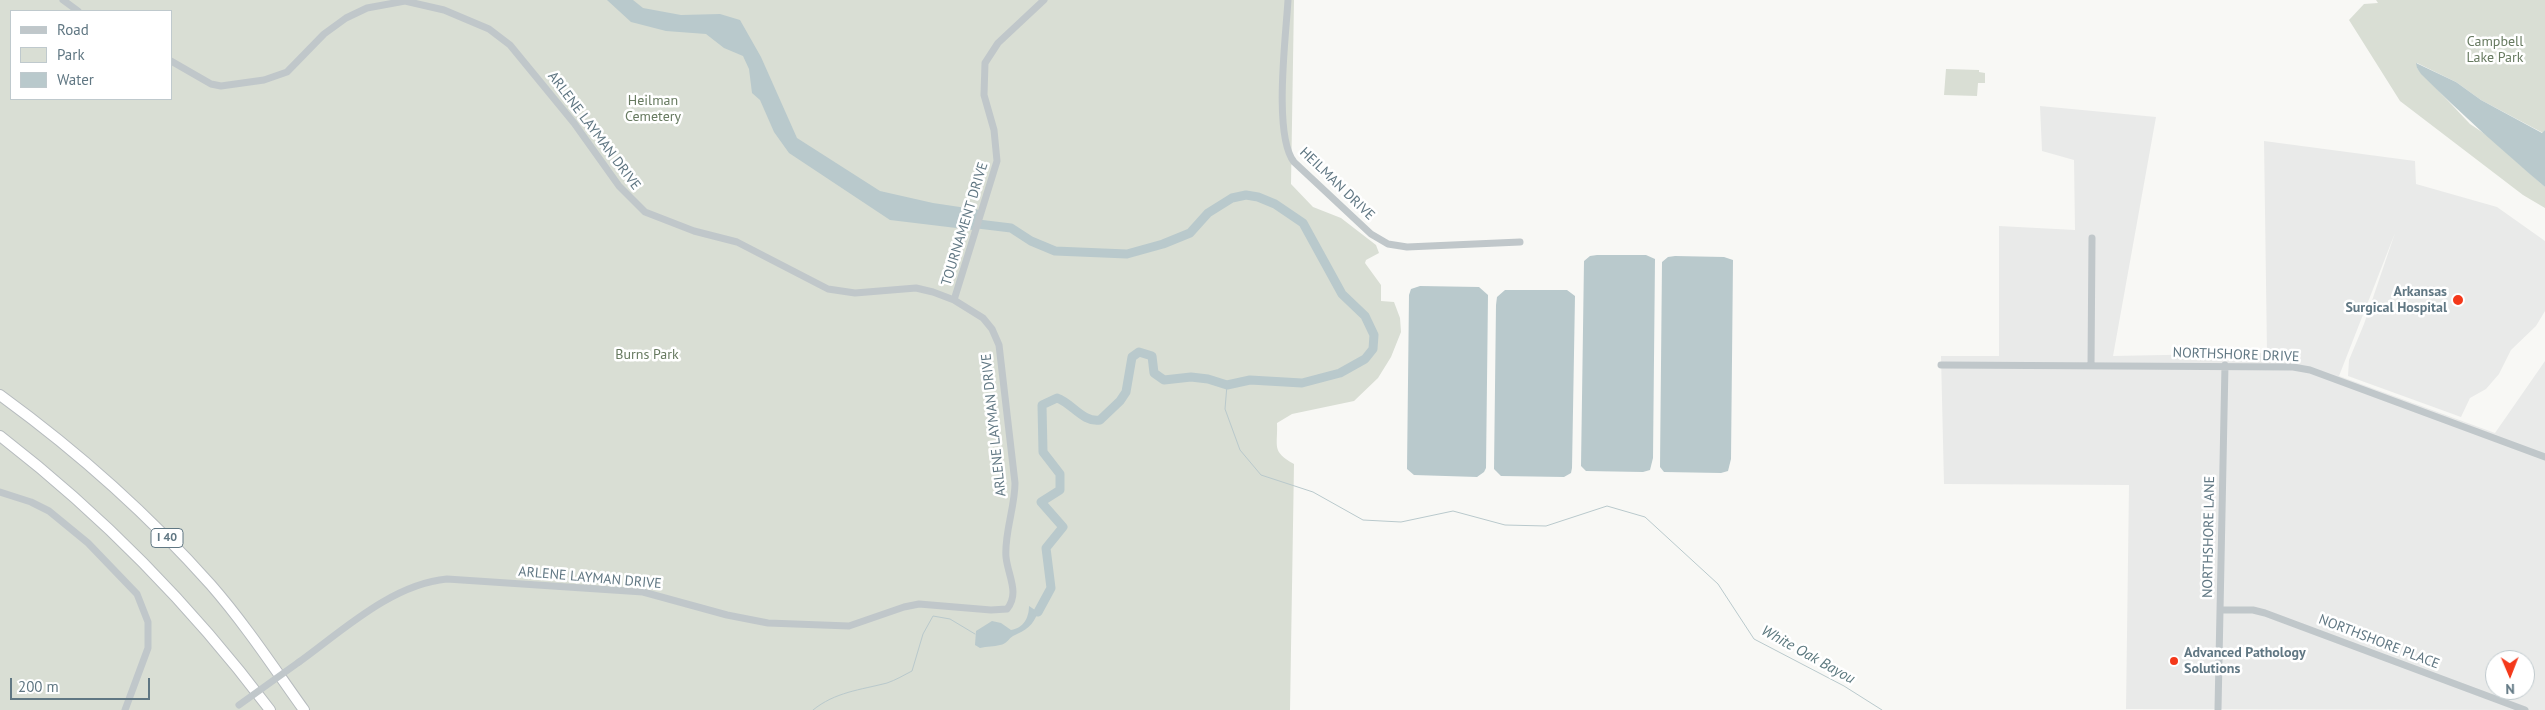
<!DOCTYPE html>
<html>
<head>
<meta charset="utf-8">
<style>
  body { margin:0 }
  #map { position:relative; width:2545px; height:710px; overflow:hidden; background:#f8f8f5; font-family:"PT Sans",sans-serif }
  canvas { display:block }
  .legend { position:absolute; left:10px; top:10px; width:162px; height:90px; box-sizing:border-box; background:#fff; border:1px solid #bfc9cd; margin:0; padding:6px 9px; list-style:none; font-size:15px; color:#607783 }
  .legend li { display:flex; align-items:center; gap:10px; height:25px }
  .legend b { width:25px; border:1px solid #bfc9cd }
  .north { position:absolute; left:2485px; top:650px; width:50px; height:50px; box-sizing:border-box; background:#fff; border:1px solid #bfc9cd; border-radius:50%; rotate:179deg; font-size:14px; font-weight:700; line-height:20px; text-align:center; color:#607783 }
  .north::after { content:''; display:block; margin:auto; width:18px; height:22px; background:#f4381a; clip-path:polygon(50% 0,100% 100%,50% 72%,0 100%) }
  .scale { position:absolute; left:10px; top:678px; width:140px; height:22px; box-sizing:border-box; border:2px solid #607783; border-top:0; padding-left:6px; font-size:15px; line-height:18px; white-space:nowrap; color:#607783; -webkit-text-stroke:4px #fff; paint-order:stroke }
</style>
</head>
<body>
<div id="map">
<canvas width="2545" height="710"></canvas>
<ul class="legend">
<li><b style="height:6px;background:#c0c7ca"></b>Road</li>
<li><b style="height:14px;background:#d9ded4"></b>Park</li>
<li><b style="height:14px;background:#b9c9cc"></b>Water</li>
</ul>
<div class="north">N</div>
<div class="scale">200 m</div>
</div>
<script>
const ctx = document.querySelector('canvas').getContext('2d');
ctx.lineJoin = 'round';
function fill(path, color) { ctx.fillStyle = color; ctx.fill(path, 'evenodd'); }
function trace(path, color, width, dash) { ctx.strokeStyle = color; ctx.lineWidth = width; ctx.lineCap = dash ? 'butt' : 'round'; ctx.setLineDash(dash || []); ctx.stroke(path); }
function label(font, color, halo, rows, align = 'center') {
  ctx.font = font + ' "PT Sans",sans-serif'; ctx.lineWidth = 5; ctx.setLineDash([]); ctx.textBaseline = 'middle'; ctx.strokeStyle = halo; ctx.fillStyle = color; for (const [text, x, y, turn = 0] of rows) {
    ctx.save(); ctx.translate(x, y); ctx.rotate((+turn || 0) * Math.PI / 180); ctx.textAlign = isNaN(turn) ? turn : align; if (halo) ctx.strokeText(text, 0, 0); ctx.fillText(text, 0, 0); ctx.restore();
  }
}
const built = new Path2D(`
  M2040,106L2156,117L2113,356L2267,353L2264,141L2415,161L2416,184L2497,207L2545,241V311L2536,326L2511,350L2499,374L2486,389L2470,398L2461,417L2348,376L2349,360L2364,324L2395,233L2339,376L2495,433L2545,361V710L2126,709L2129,485L1944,484L1941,356H1999V226L2075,230L2074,160L2042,151ZM2495,660H2525V690H2495Z`);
const green = new Path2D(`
  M0,0H1294L1291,184L1313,207L1341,218L1376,245L1379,253L1366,260L1365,263L1381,285V301L1394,302L1400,318L1401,332L1391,357L1378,378L1354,401L1292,414L1277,423C1278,447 1271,451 1294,464L1290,710H0ZM11,11H171V99H11Z
  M2376,0H2545V130L2543,133L2481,100L2456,82L2417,63V68L2470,124L2488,136L2545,187V208L2523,195L2400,101L2349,20L2364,4L2378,3Z
  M1946,69L1979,70V72L1985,73V83H1978L1977,96L1944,95Z`);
const water = new Path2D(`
  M607,0H633L643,8L681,15L720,14L740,20L761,57L797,138L880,191L933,203L980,210L973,230L890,220L789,153L774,132L760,100L752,93L749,69L743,56L724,48L706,34L666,31L631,22Z
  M2416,63L2456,82L2481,100L2542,133L2545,130V187C2502,150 2461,114 2421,74L2417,68Z
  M1597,255H1646L1655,259L1653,458L1650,470L1643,472L1586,471L1581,466L1584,261L1590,256Z
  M1675,256L1724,257L1733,260L1731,459L1728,471L1721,473L1664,472L1660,467L1662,262L1668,257Z
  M1420,286L1479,287L1488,295L1486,468L1484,472L1477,477L1414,475L1407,469L1409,295L1411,289Z
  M1505,290H1567L1575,296L1572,468L1571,473L1564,477L1501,476L1494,469L1496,305L1497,297Z
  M1029,606L1038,612C1033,626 1026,630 1013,636C1008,639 1007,644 1000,645C994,647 987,646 980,648L975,645L976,631L992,621L1001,623L1011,630C1024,628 1029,617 1029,606Z`);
const stream = new Path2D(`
  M1227,385L1225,409L1240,450L1261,475L1313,492L1363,520L1401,522L1453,511L1505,525L1546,526L1607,506L1645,517L1718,584L1754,639L1844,686L1882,710
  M813,710C835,692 860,690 887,683C896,680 904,675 912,671L923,634L933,616L950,619L975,634`);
const river = new Path2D(`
  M978,224L1011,228L1031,241L1055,251L1127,254L1163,244L1190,233L1208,213L1232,198L1246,195L1258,197L1275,204L1303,223L1342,294L1365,316L1374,335L1373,349L1365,359L1340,373L1302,383L1250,380L1227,385L1208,379L1191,377L1164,380L1154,373L1152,356L1139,352L1132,357L1126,392L1120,401L1100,420C1083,423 1072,403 1057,398L1042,405L1043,452L1060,474V490L1041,502L1063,527L1046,548L1051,588L1038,612`);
const minor = new Path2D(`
  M63,0L78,11
  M1288,0C1286,36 1273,135 1294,162L1371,234L1388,244L1407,247L1520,242
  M171,61L211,84L221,86L264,80L287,72L324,34L346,18L367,8L405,1L444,10L489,29L510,45L574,123L619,186L645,212L694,231L737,242L828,289L855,293L916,288L933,292L954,300L983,318L992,329L999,345L1015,483C1015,507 1004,534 1006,557C1008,576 1020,593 1007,609L991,610L919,604L904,607L849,626L768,623L727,615L643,592L447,579C392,584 342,631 299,662
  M954,300L997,161L994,130L984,95L985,63L998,43L1044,0
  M1941,365L2293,367L2310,370L2545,457
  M2091,366L2092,238
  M0,492L31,502L49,511L88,543L137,594L148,622V648L125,710
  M2220,610H2253L2265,613L2525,710
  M2218,709L2225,365`);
const highway = new Path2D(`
  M0,395C77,451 148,514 211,585C245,624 274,668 304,710
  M0,436C101,514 193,608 270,710`);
const minorBridge = new Path2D(`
  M239,705L299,662`);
const markers = [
  [2458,300,6,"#f4381a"],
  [2174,661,5,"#f4381a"]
];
const shields = [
  [167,538,32]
];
const shieldNames = [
  ["I 40",167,538]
];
const parkNames = [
  ["Campbell",2495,42],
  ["Lake Park",2495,58],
  ["Heilman",653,101],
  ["Cemetery",653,117],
  ["Burns Park",647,355]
];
const streetNames = [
  ["ARLENE LAYMAN DRIVE",594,131,53],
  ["HEILMAN DRIVE",1337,184,44],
  ["TOURNAMENT DRIVE",965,224,-73],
  ["NORTHSHORE DRIVE",2236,355,2],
  ["ARLENE LAYMAN DRIVE",994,425,-96],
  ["NORTHSHORE LANE",2209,537,-89],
  ["ARLENE LAYMAN DRIVE",590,578,5],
  ["NORTHSHORE PLACE",2379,642,21]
];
const poiNames = [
  ["Arkansas",2447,292],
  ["Surgical Hospital",2447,308],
  ["Advanced Pathology",2184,653,"left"],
  ["Solutions",2184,669,"left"]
];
const waterNames = [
  ["White Oak Bayou",1808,655,29]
];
fill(built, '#e9eae9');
fill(green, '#d9ded4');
fill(water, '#b9c9cc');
trace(stream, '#b9c9cc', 1);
trace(river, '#b9c9cc', 9);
trace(highway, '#b6bbbe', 12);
trace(minor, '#c0c7ca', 7);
trace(highway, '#fff', 10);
trace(minorBridge, '#c0c7ca', 7);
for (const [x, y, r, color] of markers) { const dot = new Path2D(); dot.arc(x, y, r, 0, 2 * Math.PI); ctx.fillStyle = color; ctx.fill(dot); trace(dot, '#fff', 2); }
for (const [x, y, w] of shields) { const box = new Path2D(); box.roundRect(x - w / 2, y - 9.5, w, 19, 4); ctx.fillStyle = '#fff'; ctx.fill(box); trace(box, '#607783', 1); }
label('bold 12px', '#607783', null, shieldNames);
label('14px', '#677a60', '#fff', parkNames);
label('14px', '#607783', '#fff', streetNames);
label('bold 14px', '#607783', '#fff', poiNames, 'right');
label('italic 15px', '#5b787e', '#fff', waterNames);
</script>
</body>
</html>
